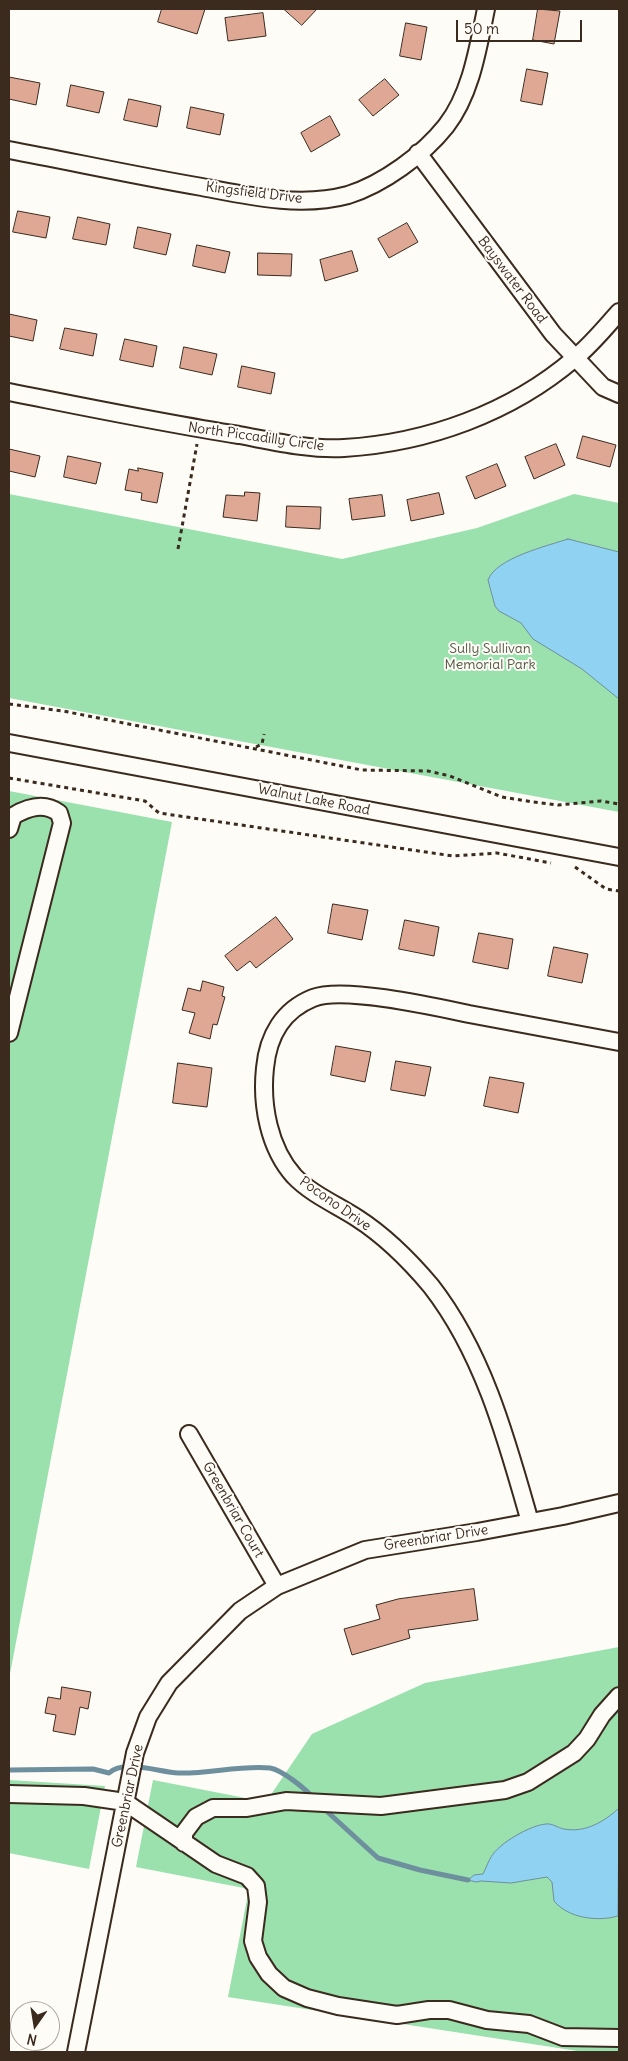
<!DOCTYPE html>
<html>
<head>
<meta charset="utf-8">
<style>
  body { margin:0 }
  #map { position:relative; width:628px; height:2061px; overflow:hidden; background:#fdfcf7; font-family:Delius,sans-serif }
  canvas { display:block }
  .frame { position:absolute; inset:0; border:10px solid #3b2a1e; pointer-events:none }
  .north { position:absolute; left:10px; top:2001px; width:50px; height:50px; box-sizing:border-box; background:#fdfcf7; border:1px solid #afa8a0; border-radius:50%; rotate:193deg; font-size:14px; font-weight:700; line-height:20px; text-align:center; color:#3b2a1e }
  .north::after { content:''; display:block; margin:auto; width:18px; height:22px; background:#3b2a1e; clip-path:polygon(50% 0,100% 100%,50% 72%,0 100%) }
  .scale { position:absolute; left:456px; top:20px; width:126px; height:22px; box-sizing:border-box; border:2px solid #3b2a1e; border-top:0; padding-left:6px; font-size:15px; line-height:18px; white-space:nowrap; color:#3b2a1e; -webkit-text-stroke:4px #fdfcf7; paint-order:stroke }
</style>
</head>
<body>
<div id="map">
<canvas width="628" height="2061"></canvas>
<div class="frame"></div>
<div class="north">N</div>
<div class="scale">50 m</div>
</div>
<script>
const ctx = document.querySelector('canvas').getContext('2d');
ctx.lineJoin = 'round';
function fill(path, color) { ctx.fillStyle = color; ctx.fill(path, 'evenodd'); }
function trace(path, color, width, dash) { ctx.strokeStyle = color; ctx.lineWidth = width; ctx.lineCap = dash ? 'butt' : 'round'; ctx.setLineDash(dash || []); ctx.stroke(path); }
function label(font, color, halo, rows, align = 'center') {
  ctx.font = font + ' Delius,sans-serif'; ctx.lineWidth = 4; ctx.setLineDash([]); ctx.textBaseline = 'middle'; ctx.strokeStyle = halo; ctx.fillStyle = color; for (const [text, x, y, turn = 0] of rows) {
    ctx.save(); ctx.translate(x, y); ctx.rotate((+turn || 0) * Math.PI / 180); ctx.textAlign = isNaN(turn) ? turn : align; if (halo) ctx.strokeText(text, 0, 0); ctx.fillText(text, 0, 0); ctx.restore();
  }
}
const green = new Path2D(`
  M9,494L342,559L477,528L574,494L619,503V812L9,698Z
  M9,791L172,822L9,1679Z
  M619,1647V2052H584L228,1997L249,1889L136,1867L153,1780L266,1802L312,1734L425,1683Z
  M9,1780L105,1786L89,1869L9,1853Z`);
const water = new Path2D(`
  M568,539L619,552V699L582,669L533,639L521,623L499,611L495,606L488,580C496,558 547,546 568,539Z
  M619,1808L618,1916C597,1922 568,1918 554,1901L552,1882L547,1877L511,1883L481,1881L476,1882L468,1880L474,1875L483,1874C486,1868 488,1862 491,1857C499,1843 531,1825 546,1824C552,1823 558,1828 564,1829C585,1833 604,1822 619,1808Z`);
const stream = new Path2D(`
  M9,1770L93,1769L109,1773C124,1759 159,1772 178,1773C209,1774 240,1765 270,1768C282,1770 306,1789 313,1798
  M321,1806L378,1858L420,1870L468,1880`);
const building = new Path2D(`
  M162,9H205L197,34L158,22Z
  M284,9H317L302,25Z
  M538,9L560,11L554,44L533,40Z
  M263,13L266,36L228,41L225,18Z
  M406,23L427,27L421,60L400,56Z
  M527,69L548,73L542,105L521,101Z
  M9,77L40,83L36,105L9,99Z
  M385,79L399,95L373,116L359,100Z
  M71,85L104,92L99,113L67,106Z
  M129,99L161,106L157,127L124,120Z
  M191,107L224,114L220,135L187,128Z
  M330,116L340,135L311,152L301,133Z
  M18,211L50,217L46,238L13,232Z
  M78,217L110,224L106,245L73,239Z
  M407,223L418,242L389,258L378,239Z
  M138,227L171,234L166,255L134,248Z
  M197,245L230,252L225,273L193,266Z
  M352,251L358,271L325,281L320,260Z
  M258,253L292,254L291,276L258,275Z
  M9,314L37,320L33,341L9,336Z
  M65,328L97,334L93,356L60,349Z
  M125,339L157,346L153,367L120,360Z
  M184,347L217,354L212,375L180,368Z
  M242,366L275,373L271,394L238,387Z
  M583,436L616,445L610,467L577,458Z
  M556,444L565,465L534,479L525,457Z
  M9,449L40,456L35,477L9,471Z
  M68,456L101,463L96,484L64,477Z
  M497,464L506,486L475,499L466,477Z
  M138,468L163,473L157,503L141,500L142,493L125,490L129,469L138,471Z
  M245,492L260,493L257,521L223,517L226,495L244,496Z
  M439,493L444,514L411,521L407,500Z
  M382,495L385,516L352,520L349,499Z
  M287,506L321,507L320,529L286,527Z
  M333,904L368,910L362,940L328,933Z
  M276,917L293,939L256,968L250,961L237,971L225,956Z
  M405,920L439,927L434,956L399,949Z
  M479,933L513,939L508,969L473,962Z
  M554,947L588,954L582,983L548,976Z
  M203,981L224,987L222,996L225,997L217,1025L213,1024L210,1039L189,1033L195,1013L182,1010L188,988L200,991Z
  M336,1046L371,1052L365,1082L331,1075Z
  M396,1061L431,1067L425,1096L391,1090Z
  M178,1063L212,1068L207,1107L173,1103Z
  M490,1077L524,1083L518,1113L484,1106Z
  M474,1589L478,1620L408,1630L410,1638L352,1655L344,1629L380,1619L376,1605L398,1599Z
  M62,1687L91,1692L88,1709L80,1707L75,1735L53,1731L56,1715L45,1713L48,1697L60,1699Z`);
const path = new Path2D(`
  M178,549L197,444
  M9,704L63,711L362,770L428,771L450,776L502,797L533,802L558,805L601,801L619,804
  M256,747L262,744L264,734
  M9,778L145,801L159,813L453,856L497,853L551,863
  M575,867L606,889L619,891`);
const minor = new Path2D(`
  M9,150C73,162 137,176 202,187C249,196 300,208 348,195C383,184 423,155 446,126C471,94 478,48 486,9
  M418,153L553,334L603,387L619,394
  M9,392C85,407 162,423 239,435C272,441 309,450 344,448C427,443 511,413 575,358C591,345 605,328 619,312
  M9,743L619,857
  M9,829L13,816C28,807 44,802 59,813L62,823L9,1033
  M189,1434L277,1586
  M530,1522C507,1441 484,1354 431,1286C410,1261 385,1236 357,1218C337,1205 311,1194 294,1176C269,1148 261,1105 265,1068C268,1036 283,1010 313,998C343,986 436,1007 469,1014C519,1023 569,1033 619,1042
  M9,1794L84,1796L125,1802L216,1864L247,1876L256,1886L258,1902L253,1941L258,1957L269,1974L284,1988L307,1998L338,2006L397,2015L429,2010H449L487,2020L529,2024L563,2037L619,2038
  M184,1843V1833L196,1817L213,1808H247L286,1801L381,1806L505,1790L528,1782L574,1753L587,1739L602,1715L619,1696
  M76,2052L135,1753L148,1717L169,1683L240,1611L277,1586L365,1550L477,1532L563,1516L619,1503`);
const streetNames = [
  ["Kingsfield Drive",254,193,7],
  ["Bayswater Road",512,280,53],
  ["North Piccadilly Circle",256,437,8],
  ["Walnut Lake Road",314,800,11],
  ["Pocono Drive",335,1204,35],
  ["Greenbriar Court",233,1510,60],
  ["Greenbriar Drive",436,1538,-9],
  ["Greenbriar Drive",128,1796,-78]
];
const parkNames = [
  ["Sully Sullivan",490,649],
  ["Memorial Park",490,665]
];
fill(green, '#9ae1ae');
fill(water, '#90d2f1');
trace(water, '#6e8f9d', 1);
trace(stream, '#6e8f9d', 5);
fill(building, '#dea894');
trace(building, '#3b2a1e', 1);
trace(minor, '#3b2a1e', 20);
trace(path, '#3b2a1e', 3, [4, 4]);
trace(minor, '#fdfcf7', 16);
label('14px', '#3b2a1e', '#fdfcf7', streetNames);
label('14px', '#535842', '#fdfcf7', parkNames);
</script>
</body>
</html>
